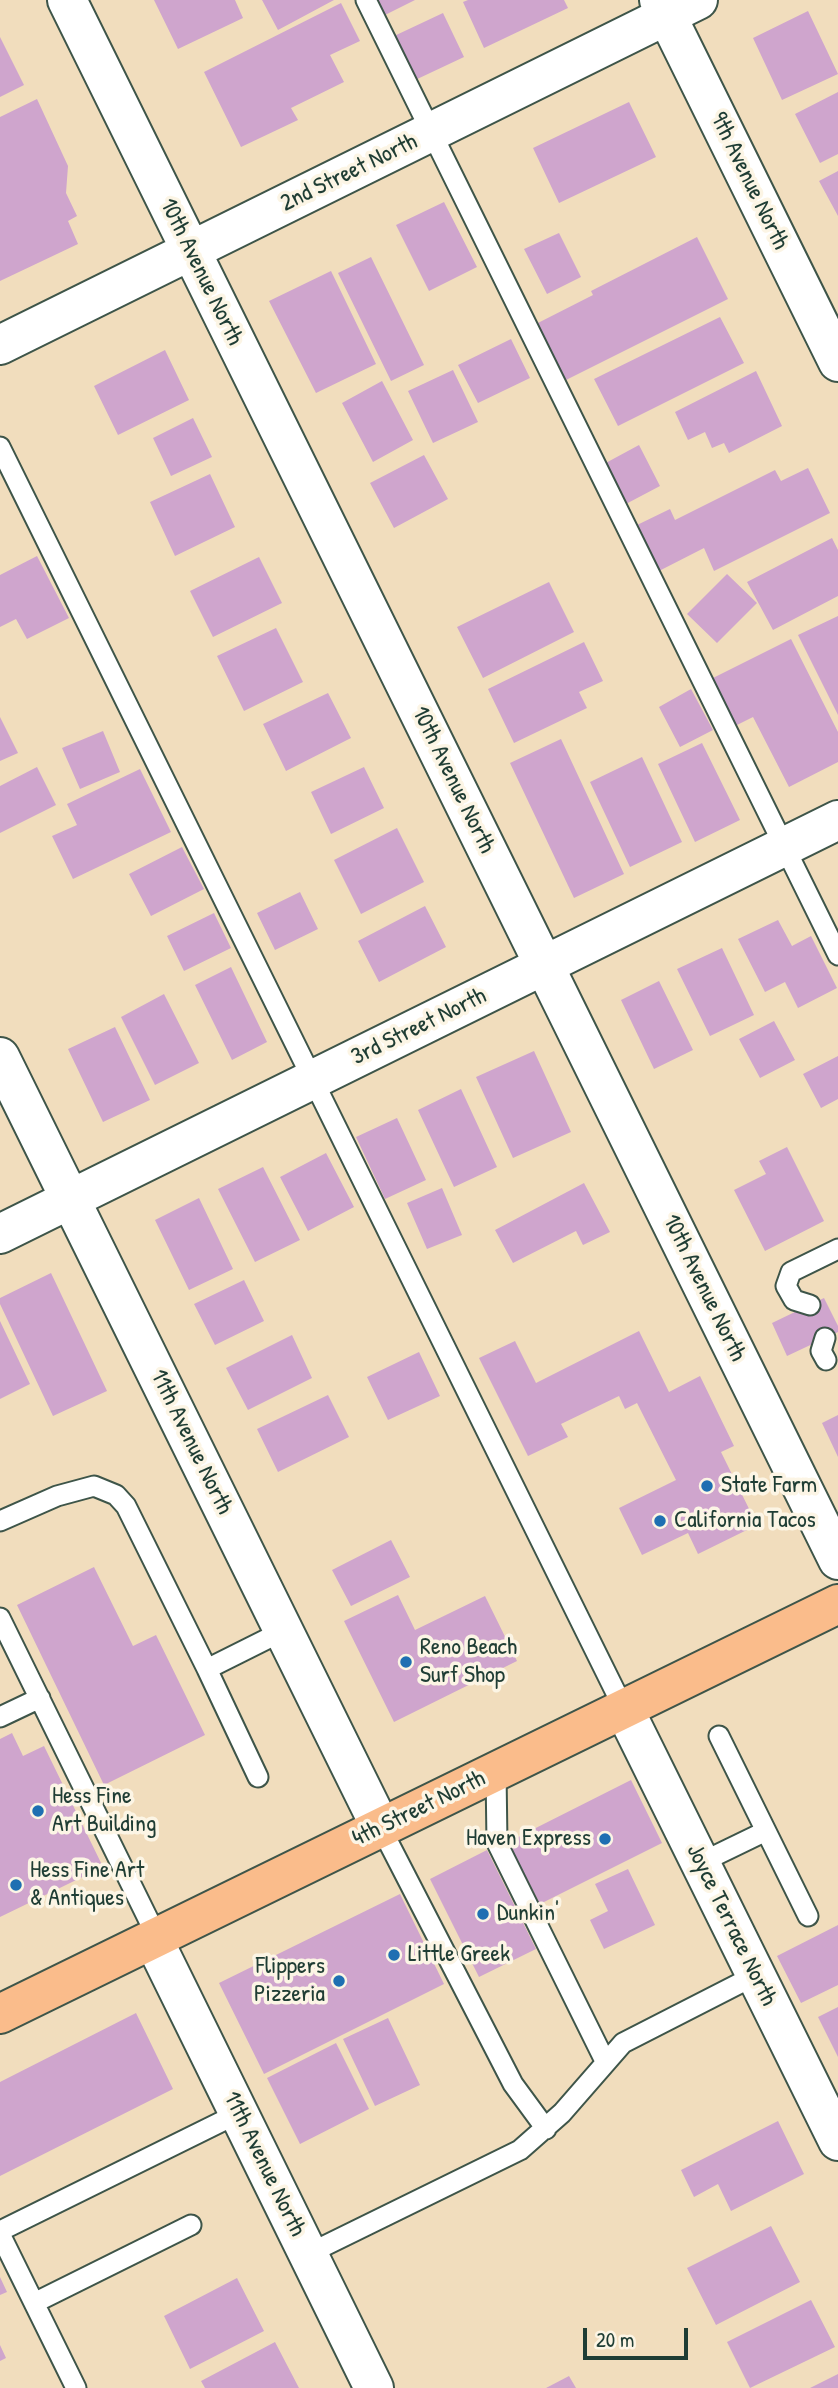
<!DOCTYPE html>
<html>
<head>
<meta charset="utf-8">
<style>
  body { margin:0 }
  #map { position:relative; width:838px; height:2388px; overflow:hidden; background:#f1ddbd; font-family:"Patrick Hand",sans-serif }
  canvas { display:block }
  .scale { position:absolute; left:583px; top:2328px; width:105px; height:32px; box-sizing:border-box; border:4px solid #1f3d34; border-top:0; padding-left:9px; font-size:21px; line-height:24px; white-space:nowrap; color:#1f3d34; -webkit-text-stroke:5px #fcf5e5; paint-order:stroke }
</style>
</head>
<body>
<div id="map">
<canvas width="838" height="2388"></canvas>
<div class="scale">20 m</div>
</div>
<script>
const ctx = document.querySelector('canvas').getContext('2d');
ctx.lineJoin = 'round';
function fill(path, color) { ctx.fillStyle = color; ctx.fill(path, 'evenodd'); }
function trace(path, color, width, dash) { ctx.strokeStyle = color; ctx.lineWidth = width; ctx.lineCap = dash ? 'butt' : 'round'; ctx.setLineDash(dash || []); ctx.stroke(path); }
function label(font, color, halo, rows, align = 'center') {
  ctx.font = font + ' "Patrick Hand",sans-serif'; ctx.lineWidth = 7; ctx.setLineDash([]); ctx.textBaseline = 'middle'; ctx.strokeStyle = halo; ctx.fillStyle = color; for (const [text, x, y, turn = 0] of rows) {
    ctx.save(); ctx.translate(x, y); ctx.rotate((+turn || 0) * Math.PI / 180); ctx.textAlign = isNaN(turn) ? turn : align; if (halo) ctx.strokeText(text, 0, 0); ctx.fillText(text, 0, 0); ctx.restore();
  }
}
const building = new Path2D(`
  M154,0H235L243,18L178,49Z
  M262,0H334L278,30Z
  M373,0H415L381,17Z
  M468,0H564L568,8L484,48L463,2Z
  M341,3L360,41L330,55L344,82L291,108L298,120L241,147L204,72Z
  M808,11L838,74L782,100L753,38Z
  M443,13L464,57L413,81L392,37Z
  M0,37L24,85L0,97Z
  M838,92V154L820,163L795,114Z
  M37,99L68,166L66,193L77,216L68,221L78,244L0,281V117Z
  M629,102L656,157L559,203L533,148Z
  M838,171V216L819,181Z
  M444,202L477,267L429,291L396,225Z
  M559,233L581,277L547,294L524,249Z
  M697,237L728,299L560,383L532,326L593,295L591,291Z
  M371,257L424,365L391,381L338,273Z
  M331,271L376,364L316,393L269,301Z
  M720,317L744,363L618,426L594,379Z
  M511,339L530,378L478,403L458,365Z
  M165,350L189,400L118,435L94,386Z
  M453,370L478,422L433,443L408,391Z
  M756,371L782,426L729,453L724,443L712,448L705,432L688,440L675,412Z
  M382,381L413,440L373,462L342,403Z
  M193,418L212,457L171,476L153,438Z
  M639,445L660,486L624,505L602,465Z
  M424,455L448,499L394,528L370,483Z
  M808,468L830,513L714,571L704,548L657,572L635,526L670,509L675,520L775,470L781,481Z
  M210,474L235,527L175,556L150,502Z
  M832,538L838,550V596L773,630L747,582Z
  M37,556L69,618L27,639L16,619L0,627V575Z
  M259,557L282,603L213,637L190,591Z
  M727,574L757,603L717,643L687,614Z
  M549,582L574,632L483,678L457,627Z
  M838,616V715L798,635Z
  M276,628L303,682L244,711L217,656Z
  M791,639L838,732V762L789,787L753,717L733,727L709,680Z
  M584,642L603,681L579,692L587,708L514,743L488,689Z
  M691,689L713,730L680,747L659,707Z
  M328,693L351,738L286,771L263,724Z
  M0,717L18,753L0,761Z
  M103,731L120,772L80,789L62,748Z
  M561,739L624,874L574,898L510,763Z
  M702,743L740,820L695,842L658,764Z
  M642,757L682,842L630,867L590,782Z
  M37,767L56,805L0,833V786Z
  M364,767L384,808L331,834L311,792Z
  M140,769L171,832L73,879L52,836L77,825L67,804Z
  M397,828L424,882L361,914L334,860Z
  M182,847L204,889L151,916L129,874Z
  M300,892L318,929L275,950L257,913Z
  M425,906L446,947L379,982L358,941Z
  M214,913L231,948L184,971L167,936Z
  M778,920L792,946L811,936L837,988L798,1008L785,982L765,992L738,939Z
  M722,948L754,1015L710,1036L677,969Z
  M231,967L267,1042L232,1060L195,985Z
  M659,981L693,1050L654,1069L621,1000Z
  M164,994L199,1063L155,1085L121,1017Z
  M774,1021L795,1060L760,1078L739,1039Z
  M115,1027L150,1100L103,1122L68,1049Z
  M534,1051L571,1132L513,1158L476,1077Z
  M838,1056V1099L821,1108L803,1074Z
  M461,1089L497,1167L454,1187L418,1110Z
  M397,1118L426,1180L385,1199L356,1137Z
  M787,1147L824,1221L765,1251L734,1190L766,1174L759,1161Z
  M326,1153L354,1207L308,1231L280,1177Z
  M263,1167L300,1240L255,1262L218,1189Z
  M584,1183L610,1232L583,1245L576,1231L513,1263L495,1230Z
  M442,1188L462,1235L427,1249L407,1203Z
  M199,1198L233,1269L189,1290L155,1220Z
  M51,1273L107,1391L53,1416L0,1304V1298Z
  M244,1280L264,1321L215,1345L194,1304Z
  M824,1298L838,1326V1332L787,1356L772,1323Z
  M0,1321L30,1384L0,1399Z
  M639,1331L669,1392L700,1376L734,1446L721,1452L757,1525L698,1554L688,1533L642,1555L619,1508L676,1480L637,1403L625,1409L619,1396L561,1424L568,1437L528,1456L479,1358L515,1341L536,1383Z
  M292,1335L312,1378L248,1410L226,1368Z
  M419,1352L440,1396L388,1420L367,1377Z
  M328,1395L349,1437L278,1472L257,1429Z
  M838,1415V1457L822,1423Z
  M391,1540L410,1577L351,1606L332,1570Z
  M94,1567L133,1646L156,1635L205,1735L104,1785L17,1605Z
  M398,1595L415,1630L485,1596L517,1661L394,1722L344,1621Z
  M12,1733L23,1756L44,1746L103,1867L0,1917V1739Z
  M631,1780L662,1843L540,1904L508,1842Z
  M487,1850L536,1949L479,1977L430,1879Z
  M628,1869L655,1925L604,1949L590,1920L608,1911L595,1884Z
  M400,1894L444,1984L264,2074L219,1983Z
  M838,1925V1985L801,2003L777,1956Z
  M838,2007V2057L818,2017Z
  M136,2013L173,2089L0,2176V2082Z
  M388,2018L420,2085L375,2106L343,2039Z
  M336,2043L369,2109L300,2144L267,2078Z
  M778,2121L804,2174L731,2211L718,2184L694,2197L681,2170Z
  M771,2226L800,2282L716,2325L687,2268Z
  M0,2277L7,2292L0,2295Z
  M237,2278L264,2331L190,2369L164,2316Z
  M811,2300L835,2347L750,2388L727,2342Z
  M275,2342L299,2388H205L201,2381Z
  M0,2345L6,2358L0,2361Z
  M838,2374V2388H810Z
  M569,2376L576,2388H546Z`);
const service = new Path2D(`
  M366,0L838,955
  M0,447L624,1709
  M810,1305L794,1300L786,1286L791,1272L838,1249
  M825,1338L821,1351L826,1360
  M0,1521L57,1496L94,1486L116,1495L126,1506L207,1669
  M0,1618L157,1937
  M0,1717L40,1698
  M719,1736L808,1916
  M496,1772L497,1843L605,2061
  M258,1777L207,1669L285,1630
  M381,1828L513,2084L546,2129
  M700,1863L766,1831
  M0,2231L239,2113
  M0,2234L76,2388
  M308,2254L520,2150L562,2113L623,2043L756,1975
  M34,2303L191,2225`);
const minor = new Path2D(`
  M67,0L838,1560
  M0,345L698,0
  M0,1057L381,1828
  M0,1234L838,820
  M624,1709L838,2141
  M153,1939L374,2388`);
const tertiary = new Path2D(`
  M659,0L838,362`);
const primary = new Path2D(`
  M0,2014L838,1604`);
const markers = [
  [707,1486,7,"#1f6fb2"],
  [660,1521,7,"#1f6fb2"],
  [406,1662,7,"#1f6fb2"],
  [38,1811,7,"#1f6fb2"],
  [605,1839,7,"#1f6fb2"],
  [16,1885,7,"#1f6fb2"],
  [483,1914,7,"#1f6fb2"],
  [394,1955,7,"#1f6fb2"],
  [339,1981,7,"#1f6fb2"]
];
const streetNames = [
  ["2nd Street North",349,173,-26],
  ["9th Avenue North",749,181,64],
  ["10th Avenue North",201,272,64],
  ["10th Avenue North",453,780,64],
  ["3rd Street North",419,1027,-26],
  ["10th Avenue North",704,1288,64],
  ["11th Avenue North",191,1442,64],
  ["4th Street North",419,1809,-26],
  ["Joyce Terrace North",731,1925,64],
  ["11th Avenue North",264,2164,64]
];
const poiNames = [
  ["State Farm",721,1486],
  ["California Tacos",674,1521],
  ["Reno Beach",420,1648],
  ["Surf Shop",420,1676],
  ["Hess Fine",52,1797],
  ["Art Building",52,1825],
  ["Haven Express",591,1839,"right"],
  ["Hess Fine Art",30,1871],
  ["& Antiques",30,1899],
  ["Dunkin'",497,1914],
  ["Little Greek",408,1955],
  ["Flippers",325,1967,"right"],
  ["Pizzeria",325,1995,"right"]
];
fill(building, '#cfa5cd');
trace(service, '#3e5549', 23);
trace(minor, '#3e5549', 42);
trace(tertiary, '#3e5549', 42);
trace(primary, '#3e5549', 42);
trace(service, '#fff', 19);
trace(minor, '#fff', 38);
trace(tertiary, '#fff', 38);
trace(primary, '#fabc8b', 38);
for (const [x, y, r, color] of markers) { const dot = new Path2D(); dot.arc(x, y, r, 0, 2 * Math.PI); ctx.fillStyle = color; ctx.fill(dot); trace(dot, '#fcf5e5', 2.5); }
label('24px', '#1f3d34', '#fcf5e5', streetNames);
label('24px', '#1f3d34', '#fcf5e5', poiNames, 'left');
</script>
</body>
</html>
